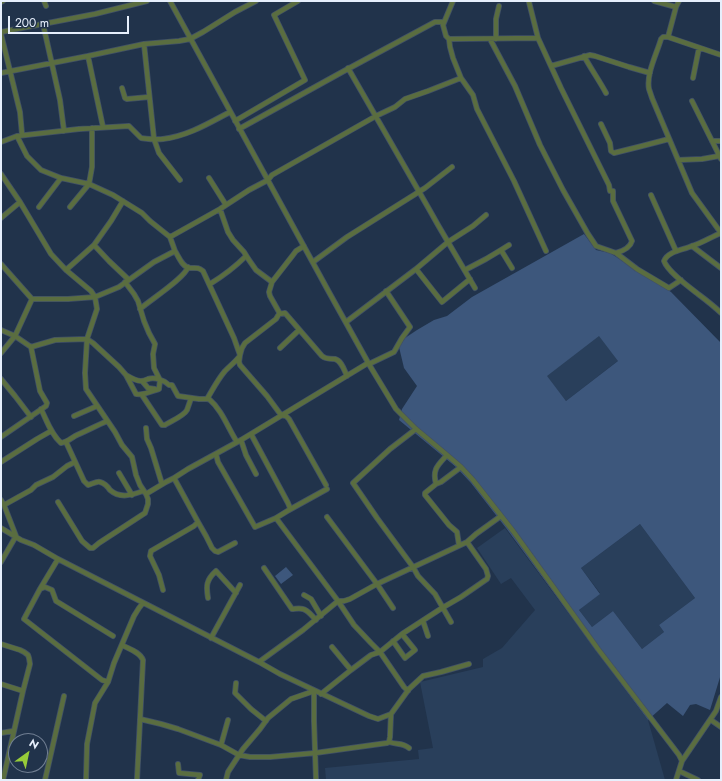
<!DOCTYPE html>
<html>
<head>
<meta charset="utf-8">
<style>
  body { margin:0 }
  #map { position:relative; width:722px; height:781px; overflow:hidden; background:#21334b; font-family:Jost,sans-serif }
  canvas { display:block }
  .frame { position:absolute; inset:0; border:2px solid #e6effc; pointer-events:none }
  .north { position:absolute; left:8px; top:733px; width:40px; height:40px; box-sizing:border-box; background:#21334b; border:1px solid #707e92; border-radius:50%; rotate:33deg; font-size:11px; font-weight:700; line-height:16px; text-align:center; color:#e6effc }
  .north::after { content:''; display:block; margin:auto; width:14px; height:18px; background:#97cc39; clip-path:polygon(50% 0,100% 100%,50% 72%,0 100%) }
  .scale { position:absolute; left:8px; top:16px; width:121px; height:18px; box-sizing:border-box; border:2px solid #e6effc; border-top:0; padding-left:5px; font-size:12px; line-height:14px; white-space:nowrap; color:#e6effc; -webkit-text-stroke:3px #21334b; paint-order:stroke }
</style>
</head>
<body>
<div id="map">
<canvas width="722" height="781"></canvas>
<div class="frame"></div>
<div class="north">N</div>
<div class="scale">200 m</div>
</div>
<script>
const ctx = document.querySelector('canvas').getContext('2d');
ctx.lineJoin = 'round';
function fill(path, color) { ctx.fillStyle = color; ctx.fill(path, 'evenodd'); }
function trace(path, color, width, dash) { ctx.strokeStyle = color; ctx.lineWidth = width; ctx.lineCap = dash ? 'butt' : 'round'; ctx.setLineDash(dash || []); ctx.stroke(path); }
const built = new Path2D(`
  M599,335L619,360L566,401L546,376Z
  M640,524L695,598L659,625L664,632L642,649L613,611L592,627L579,610L600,593L581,568Z
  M505,528L648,720L665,780H326L325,768L419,759L418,750L433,748L420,682L483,667V659L502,648L535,610L511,578L501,584L477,548Z`);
const green = new Path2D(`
  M584,234L596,250L610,253L671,292L721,343V674L710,710L696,704L690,705L683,716L667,703L648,720L506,528L471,483L456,467L399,420L402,409L417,386L404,368L399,347L405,338L417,330L434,320L447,316L472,297ZM599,336L618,361L566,401L547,376ZM640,524L695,598L659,625L664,632L642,649L613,611L592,627L579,610L600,594L581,568Z
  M286,567L293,575L281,584L275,576Z`);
const minor = new Path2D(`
  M44,1L46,6
  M170,1L330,294L370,366L396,409L416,429L447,455L461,467L473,480L513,531L598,649L679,755L682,761L676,780
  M453,1L443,25L446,36L449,39L538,38
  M654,1L676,7
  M1,2L3,1
  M529,2L538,38L561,88L609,185L610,191H613V201L632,241C630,248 623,251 616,253
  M43,24L60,100L64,131
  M1,32L95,14L147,1
  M1,34L20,112L22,134
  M668,37L676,7L679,1
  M449,39L450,47L453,58L461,78L473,95L477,109L514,181L546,251
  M490,39L515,86L540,145L563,190L588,234L596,246L616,253L637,269L669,288L681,280
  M496,39V19L499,6
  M144,44L154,139L159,153L180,180
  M88,56L103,127
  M584,56C591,69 599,80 606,93
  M551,66L590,55L595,56L629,67L650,73
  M348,68L429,209L438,225L475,288
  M1,73L88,56L144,44L179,41L190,39L203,32L235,12L256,1
  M693,78L699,48
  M122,88L125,98L127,99L149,97
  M692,101L721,159
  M376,116L395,107L405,99L428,91L461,78
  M235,121L305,80L274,15L298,1
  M601,124L610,143L611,151L614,153L642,146L669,139
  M239,129L344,71L435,22H444
  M712,141H721
  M1,142L17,136
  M678,160L702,159L719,156
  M1,174L20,202L51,254L66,270L91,291L95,297L97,309L87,339L85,373L86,389L115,432L122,445L132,457L136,475L140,485L146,494L148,499V504L145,513L99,543L93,548H90L82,541L58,502
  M209,178L226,205
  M651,195L676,251
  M39,207L61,178
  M70,207L89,184L92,167V128
  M220,209L228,232L233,240L244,252L249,260L256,270L272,282
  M1,218L20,202
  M721,233L692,193L652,98C651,95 650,92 649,89C646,74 657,53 661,39L663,37H668L721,55
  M721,233C711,237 702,243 692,246C683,250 668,251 664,261C668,272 688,286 698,294C706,300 714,306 721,313
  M170,237L150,221L142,213L113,195L89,184L61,178L41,170L27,156L17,136L79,129L129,126L141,138C149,139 156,140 163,139C188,136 209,123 230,112
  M94,245L109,261L129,280
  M692,246L721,268
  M501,250L509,245
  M175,251C179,257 182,267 190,268C196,268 198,267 203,271L234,338L240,355
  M313,262L347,237L425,188L452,167
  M1,264L32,299
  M416,269L442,302L470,279
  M66,270L94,245L111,221L123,201
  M465,270L486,259L501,250L512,268
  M125,282L134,294L138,301L144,321L149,333L155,344L153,354L154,368L160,380L159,389
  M210,284C223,276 235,267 246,256
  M140,309C150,300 185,278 188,267
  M279,314V312L270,296L269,292L272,282L293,255L296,251L304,246
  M346,322L416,269L448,242L473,226L486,215
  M1,330L15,336L31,347L40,391L47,403L46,406L1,437
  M31,347L55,340L87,339L93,343L119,367L126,375L136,394C142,396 152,391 159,389
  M280,348L299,330
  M1,353L15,336L32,299H68L95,297L119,287L154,262L175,251L170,237L220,209L249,190L268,180L272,175L376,116
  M369,364L394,352L402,338L410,327L386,291
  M126,375C131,378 136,381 141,381C144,381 145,380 148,379C155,377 164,380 169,385H172L178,396L199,399H209C222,410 228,428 237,442
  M1,379L15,396L31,417
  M142,381L148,388L155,389
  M142,395L162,425H165C171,421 184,416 187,410C188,407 190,402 191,398
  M207,399C213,389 218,379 225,371C230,366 235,362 239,357
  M41,409C47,421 51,434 61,443C67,442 70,439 75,436C86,431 96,426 107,421
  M74,416L97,406
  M146,428L147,439L151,448L162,484
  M416,429L390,449L353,483L377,518L413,567L418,576L435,594L451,622
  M241,440L246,455L256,474
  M66,442L84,481L88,485C92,484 97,481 100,482C104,483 108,487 110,490C120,499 132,495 143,491
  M216,454L218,462L255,527L276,518L289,510L290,508L288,503L251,434
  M1,462L37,439L51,431
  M119,473L132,495
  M174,478L198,522L206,536L212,548L215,551L218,552L235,543
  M436,484C432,469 438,465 447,455
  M326,485L289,419L286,416L281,415L267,396L240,365L239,362L240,355L242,348L245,343L276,319L279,314L285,313L322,356C327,360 329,358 335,359C342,361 344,370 347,376
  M146,494L166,482L174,478L188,469L241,440L368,363
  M1,500L4,505L16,536L1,562
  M4,505L31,490L36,485L53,477L67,466L75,462
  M289,510L327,489
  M327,517L377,584L393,608
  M276,518L338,601L354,625L371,643L380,652L404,687L408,691
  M1,528L21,540L34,545L58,559L259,662L280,674L369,716L378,719L391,714L409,689L423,676L441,672L469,664
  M459,545L457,532L449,525L425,495V493L436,484L441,482L461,467
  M58,559L40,589L24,619L102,680L108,682
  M264,568L292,609C295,609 299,608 303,609C308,610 312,616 316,620
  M40,589L45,587L52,590L56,601L113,636
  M163,590L159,575L150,556L151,551L194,526L198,522
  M304,595L311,599L321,616
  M208,598C206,586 206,580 216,571L236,593
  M423,621L428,636
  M211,638L240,585
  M393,641L405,658L415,650L402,634
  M1,644L20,650L24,652L28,655L29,658L30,664L23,691L3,780
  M122,645C129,649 140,652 143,660L137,780
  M332,647L351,670
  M259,662L303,630L338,601H344L350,599L377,584L467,542L476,534L501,516
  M236,683L235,693L251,709L266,721
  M1,684L23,691
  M321,694L351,670L371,655L380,652L402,634L442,608L461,597L487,579L488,576L486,569L467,542
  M140,719L161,724L178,729L221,745L239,755L250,757H270L315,753L387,743L389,742C397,745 402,742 409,748
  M711,720L721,727
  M1,733L13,731
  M389,742L390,737L391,714
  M221,745L228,720
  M682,761L716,711L721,697
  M178,764L179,773L200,775L198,780
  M679,771L698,780
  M45,780L64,696
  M86,780L87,744L95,703L108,682L114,663L134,616L139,608L143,603
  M226,780L228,772L243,749L260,729L268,718L291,699L314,691V721L316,780`);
fill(built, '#293f5b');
fill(green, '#3d577c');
trace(minor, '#415167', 6);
trace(minor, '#5a6d40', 4.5);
</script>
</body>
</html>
